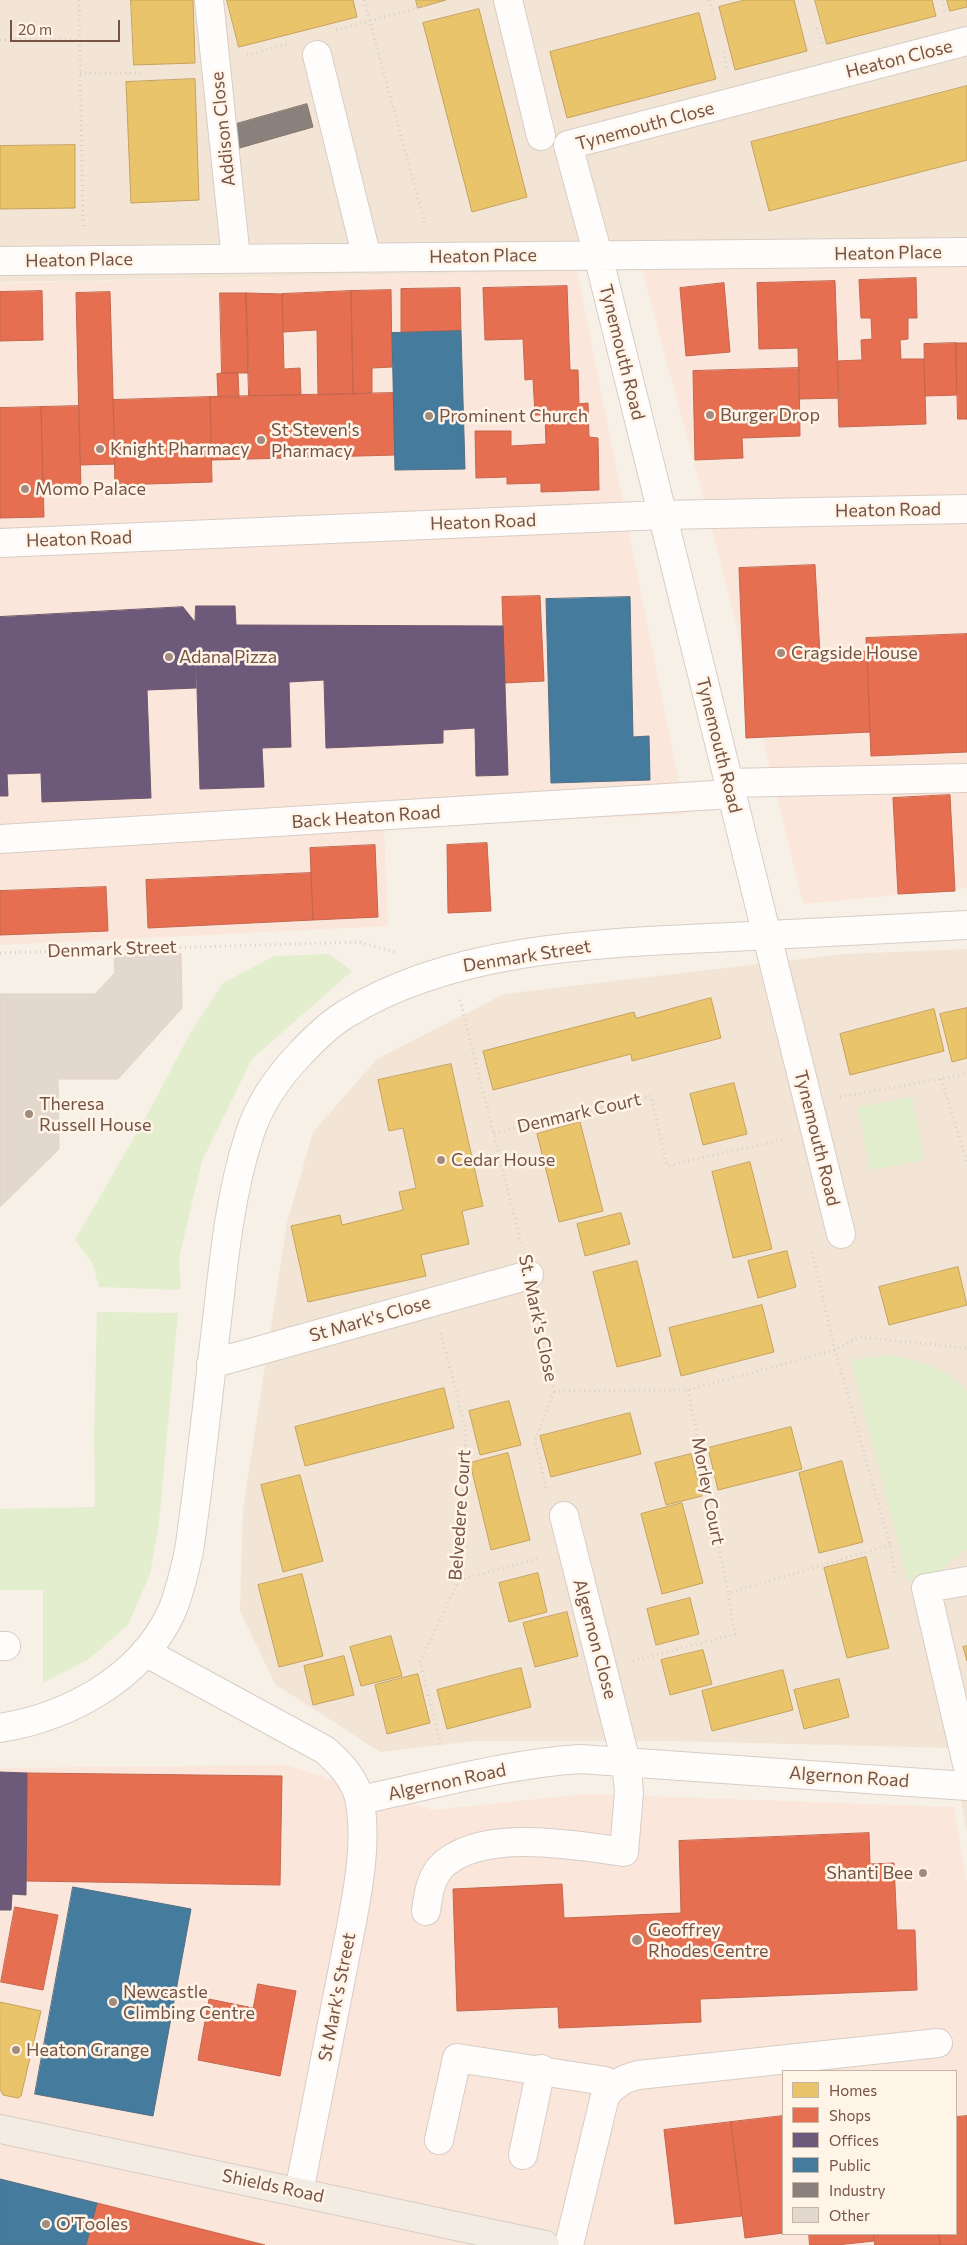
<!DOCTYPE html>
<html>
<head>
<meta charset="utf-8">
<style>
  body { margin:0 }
  #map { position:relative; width:967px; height:2245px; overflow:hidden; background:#f7f0e6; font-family:Commissioner,sans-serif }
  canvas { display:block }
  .legend { position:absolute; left:782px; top:2070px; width:175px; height:165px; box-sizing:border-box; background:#fff4e7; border:1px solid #c8b4a6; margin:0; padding:6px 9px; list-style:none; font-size:15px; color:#765445 }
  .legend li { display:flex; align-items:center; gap:10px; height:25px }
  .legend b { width:25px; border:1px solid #c8b4a6 }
  .scale { position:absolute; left:10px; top:20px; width:110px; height:22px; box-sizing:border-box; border:2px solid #765445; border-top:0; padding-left:6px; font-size:15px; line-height:18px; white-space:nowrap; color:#765445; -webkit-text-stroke:4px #fff4e7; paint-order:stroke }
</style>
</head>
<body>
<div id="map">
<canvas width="967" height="2245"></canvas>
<ul class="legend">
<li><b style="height:14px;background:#e9c46a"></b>Homes</li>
<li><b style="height:14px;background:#e76f51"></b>Shops</li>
<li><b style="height:14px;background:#6d597a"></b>Offices</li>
<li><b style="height:14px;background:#457b9d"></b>Public</li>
<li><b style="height:14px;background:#8a817c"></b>Industry</li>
<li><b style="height:14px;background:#e3d8ce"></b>Other</li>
</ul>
<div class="scale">20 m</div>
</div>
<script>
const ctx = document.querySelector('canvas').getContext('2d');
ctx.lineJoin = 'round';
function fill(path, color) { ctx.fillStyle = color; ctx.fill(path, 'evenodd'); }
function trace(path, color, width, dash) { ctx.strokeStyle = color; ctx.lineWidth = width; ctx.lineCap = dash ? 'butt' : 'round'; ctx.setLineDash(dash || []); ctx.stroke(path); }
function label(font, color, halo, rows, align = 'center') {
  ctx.font = font + ' Commissioner,sans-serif'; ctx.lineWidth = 5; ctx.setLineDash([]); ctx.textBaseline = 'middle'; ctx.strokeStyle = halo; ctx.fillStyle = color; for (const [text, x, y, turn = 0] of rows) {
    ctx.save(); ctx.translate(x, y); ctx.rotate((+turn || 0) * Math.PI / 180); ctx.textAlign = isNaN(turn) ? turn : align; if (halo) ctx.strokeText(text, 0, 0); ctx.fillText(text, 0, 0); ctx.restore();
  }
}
const residential = new Path2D(`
  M0,0H967V264L0,282Z
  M967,949V1832L951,1748L673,1741H474L380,1752L275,1684L240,1611L243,1509L287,1223L313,1132L377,1059L504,994L844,954Z`);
const commercial = new Path2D(`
  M967,264V888L803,904L721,563L642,270Z
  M577,271L685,814L384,827L388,926L0,945V283Z
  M285,1765L433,1810L585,1794L954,1807L967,1883V2245H0V1768ZM783,2071H956V2234H783Z`);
const green = new Path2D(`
  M329,954L352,971L252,1059L202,1161L179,1258L181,1290L99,1287L92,1262L75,1240L147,1115L192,1030L223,983L274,956Z
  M912,1097L924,1160L870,1170L858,1107Z
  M97,1312L178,1313L159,1523L150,1574L128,1625L89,1659L43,1683V1590H0V1509L95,1507L94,1434Z
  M889,1355C918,1361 947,1367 967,1391V1549L942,1569L908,1582L851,1360Z`);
const homes = new Path2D(`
  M131,0H193L195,63L134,65Z
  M227,0H353L357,17L239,47Z
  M416,0H446L418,8Z
  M745,0H794L807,51L735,70L719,7Z
  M815,0H932L936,16L827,44Z
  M947,0H967V7L950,11Z
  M479,9L527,197L472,212L423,23Z
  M699,13L716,79L567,118L550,52Z
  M195,79L199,200L131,203L126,82Z
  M967,86V160L769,211L751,142Z
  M75,145V208L0,209V146Z
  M711,998L721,1038L632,1061L631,1054L493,1090L483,1051L634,1012L636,1018Z
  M967,1008V1058L952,1062L940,1014Z
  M934,1009L944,1051L850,1075L840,1034Z
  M451,1064L483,1206L462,1211L469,1244L421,1255L426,1276L308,1302L291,1226L340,1215L342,1225L403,1210L399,1192L416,1188L403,1128L389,1131L378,1080Z
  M734,1083L747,1134L703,1145L690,1094Z
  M580,1122L603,1211L559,1222L537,1134Z
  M750,1162L772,1249L733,1258L712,1172Z
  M621,1213L630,1244L585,1256L577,1224Z
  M787,1251L796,1287L758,1298L748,1261Z
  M637,1261L661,1356L617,1367L593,1272Z
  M958,1267L967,1305L889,1325L879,1287Z
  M762,1305L774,1352L681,1376L669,1328Z
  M444,1388L454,1428L305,1466L295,1427Z
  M509,1401L521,1445L480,1455L469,1411Z
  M630,1413L641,1454L551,1477L540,1436Z
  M791,1427L802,1469L718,1490L708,1448Z
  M508,1453L530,1540L491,1550L470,1463Z
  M691,1454L702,1496L666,1505L655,1463Z
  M842,1461L863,1542L819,1553L799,1473Z
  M300,1475L323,1561L283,1572L261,1485Z
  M682,1503L703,1583L662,1594L641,1514Z
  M866,1557L889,1648L847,1658L824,1568Z
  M538,1573L547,1612L509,1622L499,1583Z
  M302,1574L323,1656L279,1667L258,1585Z
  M690,1598L699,1634L656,1645L647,1609Z
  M567,1612L578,1656L535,1667L523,1623Z
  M391,1636L402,1676L361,1686L350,1647Z
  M967,1646V1661L963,1647Z
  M703,1650L712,1684L670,1695L661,1660Z
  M344,1656L354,1695L313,1705L304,1666Z
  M521,1668L531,1707L447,1729L437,1690Z
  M783,1670L793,1710L712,1731L702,1691Z
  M418,1674L430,1723L387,1734L375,1685Z
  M839,1679L849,1717L804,1729L794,1690Z
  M0,2002L41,2011L21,2096L18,2098L3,2095L0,2089Z`);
const shops = new Path2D(`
  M916,278L917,318H908V339L900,340L901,359H924L926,424L839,427L837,361L862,360L861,340L872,339L871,318H861L859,280Z
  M835,281L839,398L799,399L798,348L759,349L757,283Z
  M724,283L730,352L686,356L680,288Z
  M567,286L570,370H578L579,404L588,403L589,437L598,438L599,490L541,492V483L507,484V477L476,478L475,431H511V446L546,444L545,415H535L533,379L525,380L523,339L485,340L483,288Z
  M460,288L461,331L401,333V289Z
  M391,290L392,367L372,368V393L353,394L351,291Z
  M42,291L43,340L0,341V292Z
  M351,291L353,394L318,395L317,330L283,332L282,294Z
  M110,292L115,464L80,465L76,293Z
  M220,293H246L249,373H222Z
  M246,293L282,294L284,369L300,368L301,395L249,396Z
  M956,343L957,395L925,396L924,344Z
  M956,343H967V419H958Z
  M799,368L800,436L742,438L743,458L695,460L693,371Z
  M222,373H238L239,397H218L217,374Z
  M393,393L395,455L212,460L210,397Z
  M210,397L212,482L115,485L113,400Z
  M79,406L81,489L43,490L41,407Z
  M41,407L44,517L0,518V408Z
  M815,565L820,654L867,651L870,732L746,738L739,568Z
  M540,596L544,681L505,683L502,597Z
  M967,634V752L871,756L866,638Z
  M950,795L955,891L898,894L893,798Z
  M487,843L491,911L448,913L447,845Z
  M375,845L378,917L313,920L310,848Z
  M311,873L313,920L148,928L146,880Z
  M106,887L108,931L0,935V891Z
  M27,1773L282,1776L280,1885L26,1881Z
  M869,1833L870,1864L894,1863L897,1930H915L917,1990L700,1999L701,2022L559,2028L558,2007L457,2011L453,1889L562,1884L564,1918L681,1913L679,1841Z
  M15,1907L58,1915L43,1990L1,1982Z
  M258,1984L296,1991L280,2076L198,2060L209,1999L253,2008Z
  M783,2116V2233L745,2238L731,2122Z
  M967,2116V2245H940L939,2234H956V2117Z
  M731,2122L742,2216L675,2224L664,2130Z
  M97,2203L265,2245H86Z
  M809,2234H874V2241L837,2245H810Z
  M874,2234H939L940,2245H875Z`);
const offices = new Path2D(`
  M196,606H235L236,625L503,626L508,775L476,776L475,728L443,730V743L326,748L324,680L289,682L291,747L262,748L264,787L200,789L195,622Z
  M183,607L195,622L196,688L147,690L151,798L42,802L41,773L7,774L8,796H0V617Z
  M0,1772L27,1773L26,1895L12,1894L11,1910H0Z`);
const public = new Path2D(`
  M461,331L465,469L395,470L392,333Z
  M630,597L633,737L649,736L650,780L551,783L546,599Z
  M73,1887L191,1909L153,2116L35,2094Z
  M0,2179L97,2203L86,2245H0Z`);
const industry = new Path2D(`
  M307,104L313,127L236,149L229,126Z`);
const building = new Path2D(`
  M181,954L182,1008L118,1079H58L59,1149L0,1207V994H95L115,973L114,956Z`);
const path = new Path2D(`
  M79,0L83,227
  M364,0L425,224
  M709,0L713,13
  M942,0L946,14
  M817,28L822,44
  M336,30L425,6
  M0,40H79
  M723,52L728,71
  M247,55L287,44
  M80,73H142
  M0,953L359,942L395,952
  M460,1000L521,1243
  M941,1079L967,1162
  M840,1097L967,1074
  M494,1133L651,1096L667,1166L785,1139
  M812,1252L835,1350L890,1545L895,1575
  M536,1308L554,1391L688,1390L835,1350L858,1337L967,1348
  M441,1333L466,1432L459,1580L420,1661L441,1748
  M688,1390L728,1593L890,1545
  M546,1488L535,1440L554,1391
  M459,1580L540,1558
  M633,1661L735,1634L728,1593`);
const minor = new Path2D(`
  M209,0L236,259
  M508,0L541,136
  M317,55L367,258
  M0,261L967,252
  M0,543L662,515L967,509
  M728,783L967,778
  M0,839L731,794
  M841,1234L598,255L568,145L967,41
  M211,1364L529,1275
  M967,1581L926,1588L967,1764
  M0,1646H6
  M145,1652L325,1750C341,1764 357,1781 360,1803C369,1852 352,1919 343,1968C328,2043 314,2117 299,2192
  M0,1728C68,1717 140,1679 171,1613C180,1593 184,1572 189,1551C201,1469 209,1386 219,1303C225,1247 232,1189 249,1136C259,1104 278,1077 300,1054C314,1039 329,1024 346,1014C455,946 605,943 730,937C809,933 888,929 967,925
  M360,1800C433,1785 505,1764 580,1759L967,1786
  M426,1911C428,1896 430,1880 440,1868C478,1827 575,1845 624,1852L629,1792L626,1762L564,1516
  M439,2140L457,2058L605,2081L613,2086
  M523,2155L541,2069
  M569,2245L605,2096C614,2084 623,2079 638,2075L938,2043`);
const major = new Path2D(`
  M0,2129L545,2245`);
const markers = [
  [710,415,5,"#a38b7d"],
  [429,416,5,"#a38b7d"],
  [261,440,5,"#a38b7d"],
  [100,449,5,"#a38b7d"],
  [25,489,5,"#a38b7d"],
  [781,653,5,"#a38b7d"],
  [169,657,5,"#a38b7d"],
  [29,1114,5,"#a38b7d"],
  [441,1160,5,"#a38b7d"],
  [923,1873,5,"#a38b7d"],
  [637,1940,6,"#a38b7d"],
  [113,2002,5,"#a38b7d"],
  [16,2050,5,"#a38b7d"],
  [46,2224,5,"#a38b7d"]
];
const streetNames = [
  ["Heaton Close",899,59,-14],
  ["Tynemouth Close",645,126,-15],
  ["Addison Close",223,129,-96],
  ["Heaton Place",888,253,-1],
  ["Heaton Place",483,256,-1],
  ["Heaton Place",79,260,-1],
  ["Tynemouth Road",622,352,76],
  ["Heaton Road",888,510,-1],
  ["Heaton Road",483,522,-2],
  ["Heaton Road",79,539,-2],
  ["Tynemouth Road",719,745,76],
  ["Back Heaton Road",366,817,-4],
  ["Denmark Street",112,949,-2],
  ["Denmark Street",527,956,-9],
  ["Denmark Court",579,1113,-13],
  ["Tynemouth Road",817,1138,76],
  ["St. Mark's Close",538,1318,78],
  ["St Mark's Close",370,1319,-16],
  ["Morley Court",708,1491,79],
  ["Belvedere Court",460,1515,-86],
  ["Algernon Close",595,1639,75],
  ["Algernon Road",849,1777,4],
  ["Algernon Road",447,1782,-12],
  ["St Mark's Street",337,1997,-79],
  ["Shields Road",273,2186,12]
];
const poiNames = [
  ["Burger Drop",720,415],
  ["Prominent Church",439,416],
  ["St Steven's",271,430],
  ["Pharmacy",271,451],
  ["Knight Pharmacy",110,449],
  ["Momo Palace",35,489],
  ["Cragside House",791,653],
  ["Adana Pizza",179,657],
  ["Theresa",39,1104],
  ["Russell House",39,1125],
  ["Cedar House",451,1160],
  ["Shanti Bee",913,1873,"right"],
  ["Geoffrey",648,1930],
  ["Rhodes Centre",648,1951],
  ["Newcastle",123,1992],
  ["Climbing Centre",123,2013],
  ["Heaton Grange",26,2050],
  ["O'Tooles",56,2224]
];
fill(residential, '#f3e5d5');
fill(commercial, '#fbe6db');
fill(green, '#e3eecf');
fill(homes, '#e9c46a');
trace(homes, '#c6a25f', 1);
fill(shops, '#e76f51');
trace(shops, '#c5674d', 1);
fill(offices, '#6d597a');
trace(offices, '#70586a', 1);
fill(public, '#457b9d');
trace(public, '#546f83', 1);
fill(industry, '#8a817c');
trace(industry, '#84746c', 1);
fill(building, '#e3d8ce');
trace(building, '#e0d2c8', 1);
trace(minor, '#d8cdc5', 30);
trace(major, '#d8cdc6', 30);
trace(path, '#dad0ca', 3, [1, 4]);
trace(minor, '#fefdfb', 28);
trace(major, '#f2ece3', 28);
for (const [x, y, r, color] of markers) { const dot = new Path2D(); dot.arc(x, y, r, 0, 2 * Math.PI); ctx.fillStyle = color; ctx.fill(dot); trace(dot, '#fff4e7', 2); }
label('18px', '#765445', '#fff4e7', streetNames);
label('18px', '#765445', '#fff4e7', poiNames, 'left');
</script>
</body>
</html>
